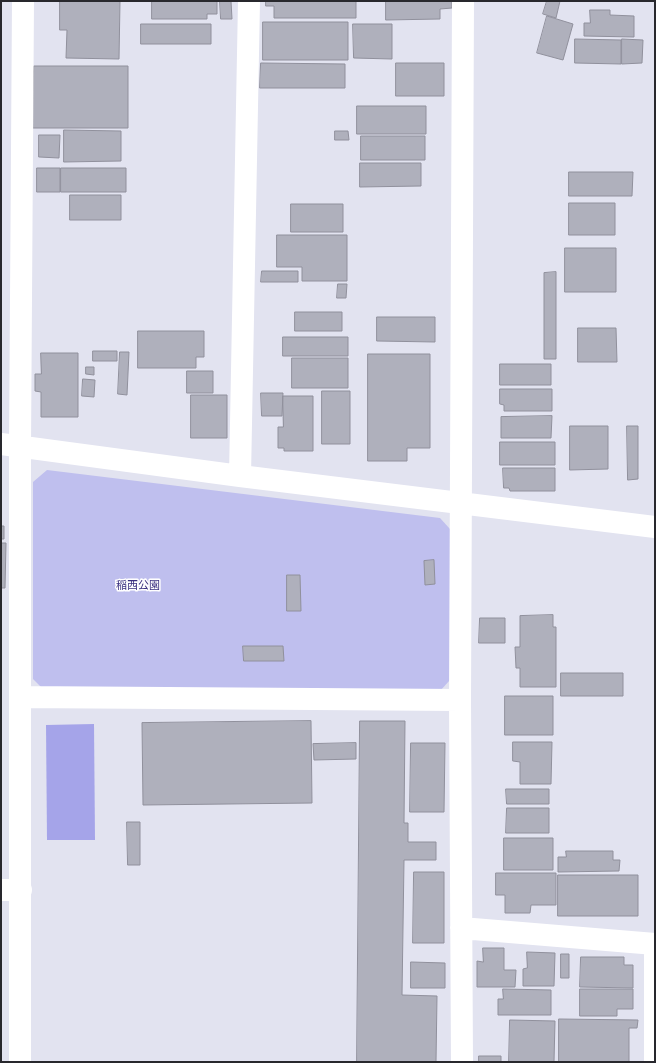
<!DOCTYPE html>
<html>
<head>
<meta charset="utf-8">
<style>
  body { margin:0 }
  #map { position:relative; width:656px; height:1063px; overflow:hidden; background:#e2e3f0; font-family:Poppins,sans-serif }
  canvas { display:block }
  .frame { position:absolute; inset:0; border:2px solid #28282d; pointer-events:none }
</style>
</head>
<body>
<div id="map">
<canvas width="656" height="1063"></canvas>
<div class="frame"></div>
</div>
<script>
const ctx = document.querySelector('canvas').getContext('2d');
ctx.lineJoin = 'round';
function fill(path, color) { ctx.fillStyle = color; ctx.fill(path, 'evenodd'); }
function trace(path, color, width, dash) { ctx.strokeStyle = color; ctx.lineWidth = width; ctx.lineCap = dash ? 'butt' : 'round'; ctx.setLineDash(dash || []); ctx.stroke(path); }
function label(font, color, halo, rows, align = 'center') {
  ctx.font = font + ' Poppins,"Noto Sans JP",sans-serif'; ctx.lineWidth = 3; ctx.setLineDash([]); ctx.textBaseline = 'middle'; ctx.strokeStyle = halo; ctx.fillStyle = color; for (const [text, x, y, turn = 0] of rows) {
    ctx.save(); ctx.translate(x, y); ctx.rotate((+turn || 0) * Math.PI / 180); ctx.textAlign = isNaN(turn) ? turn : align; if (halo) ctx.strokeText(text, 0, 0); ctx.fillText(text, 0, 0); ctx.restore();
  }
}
const green = new Path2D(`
  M47,470L440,518L450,529V680L440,691L43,689L33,679V482Z`);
const water = new Path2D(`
  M94,724L95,840H47L46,725Z`);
const building = new Path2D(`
  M60,1H120L119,59L66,58L67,30H60Z
  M152,1H217V14H207V19H152Z
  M220,1H231L232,19H221Z
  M266,1H356V18H274V6H266Z
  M386,1H452V8L440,9V19L386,20Z
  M547,1H560L556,18L543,14Z
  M590,10H610V15L634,16V37L584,36V23H590Z
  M547,16L573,24L563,60L537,53Z
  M263,22H348V60H263Z
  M141,24H211V44H141Z
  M353,24H392V59L354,58Z
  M575,39L621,40V64L575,63Z
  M622,39L643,40L642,63L622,64Z
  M261,63L345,64V88H260Z
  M396,63H444V96H396Z
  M34,66H128V128H33Z
  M357,106H426V134H357Z
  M64,130L121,131V161L64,162Z
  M335,131H348L349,140H335Z
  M39,135H60L59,158L39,157Z
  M361,136H425V160H361Z
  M360,163H421V186L360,187Z
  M37,168H60V192H37Z
  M61,168H126V192H61Z
  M569,172H633L632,196H569Z
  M70,195H121V220H70Z
  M569,203H615V235H569Z
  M291,204H343V232H291Z
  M277,235H347V281H302V267H277Z
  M565,248H616V292H565Z
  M262,271H298V282H261Z
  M556,272V359H544V273Z
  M338,284H347L346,298H337Z
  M295,312H342V331H295Z
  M377,317H435V342L377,341Z
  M578,328H616L617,362H578Z
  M138,331H204V357H196V368H138Z
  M283,337H348V356H283Z
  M93,351H117V361H93Z
  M120,352H129L127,395L118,394Z
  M41,353H78V417H41V392L35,391V374H41Z
  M368,354H430V448H407V461H368Z
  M292,358H348V388H292Z
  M500,364H551V385H500Z
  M86,367H94V375L86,374Z
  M187,371H213V393H187Z
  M83,379L95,380L94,397L82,396Z
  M500,389H552V411H504V405L500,404Z
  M322,391H350V444H322Z
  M261,393H283L282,416H262Z
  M191,395H227V438H191Z
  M283,396H313V451H284V448H278V427H283Z
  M552,416L551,438H501V417Z
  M570,426H608V469L570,470Z
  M627,426H638V479L628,480Z
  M500,442H555V465H500Z
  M503,468H555V491H510L509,488H504Z
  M1,526H4V539H1Z
  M1,543H6L5,588H1Z
  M434,560L435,584L425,585L424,561Z
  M287,575H300L301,611H287Z
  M553,615V627H556V687H520V668H516L515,647H520V616Z
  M480,618H505V643H479Z
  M243,646H283L284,661H244Z
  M561,673H623V696H561Z
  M505,696H553V735H505Z
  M311,721L312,803L143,805L142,723Z
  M360,721H405L404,823H408V842H436V860H404L402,995L437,996L436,1062H357Z
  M513,742H552L551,784H520V762L513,761Z
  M356,743V759L314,760L313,744Z
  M411,743H445L444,812H410Z
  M506,789H549V804H507Z
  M507,808H549V833H506Z
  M127,822H140V865H128Z
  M504,838H553V870H504Z
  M566,851H613V860H620L619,871L558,872V857H566Z
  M414,872H444V943H413Z
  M496,873H556V905H531L530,913H505V895H496Z
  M558,875H638V916H558Z
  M483,948H504V970H516L515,987H477V961L483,962Z
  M527,952L555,953L554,986H523V969L527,968Z
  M561,954H569V978H561Z
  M581,957H624V965H633V988L580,987Z
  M411,962L445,963V988H411Z
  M503,989L551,990V1015H498V999H503Z
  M580,989H633V1009H617V1016H580Z
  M559,1019L638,1020L637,1028H629V1062H559Z
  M510,1020L555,1021L554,1062H509Z
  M479,1056H501V1062H479Z`);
const street = new Path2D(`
  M1,444L240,476L655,527
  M240,476L249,1
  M20,697L460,700
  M1,890H21
  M461,928L655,944
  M20,1062V446L23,1
  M462,1062L460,700L463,1
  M655,1062V951`);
const parkNames = [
  ["稲西公園",138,586]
];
fill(green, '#bfbfee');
fill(water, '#a5a4e9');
fill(building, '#afb0bc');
trace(building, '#90909c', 1);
trace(street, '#fff', 22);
label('11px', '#3a307f', '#fff', parkNames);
</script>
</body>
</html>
